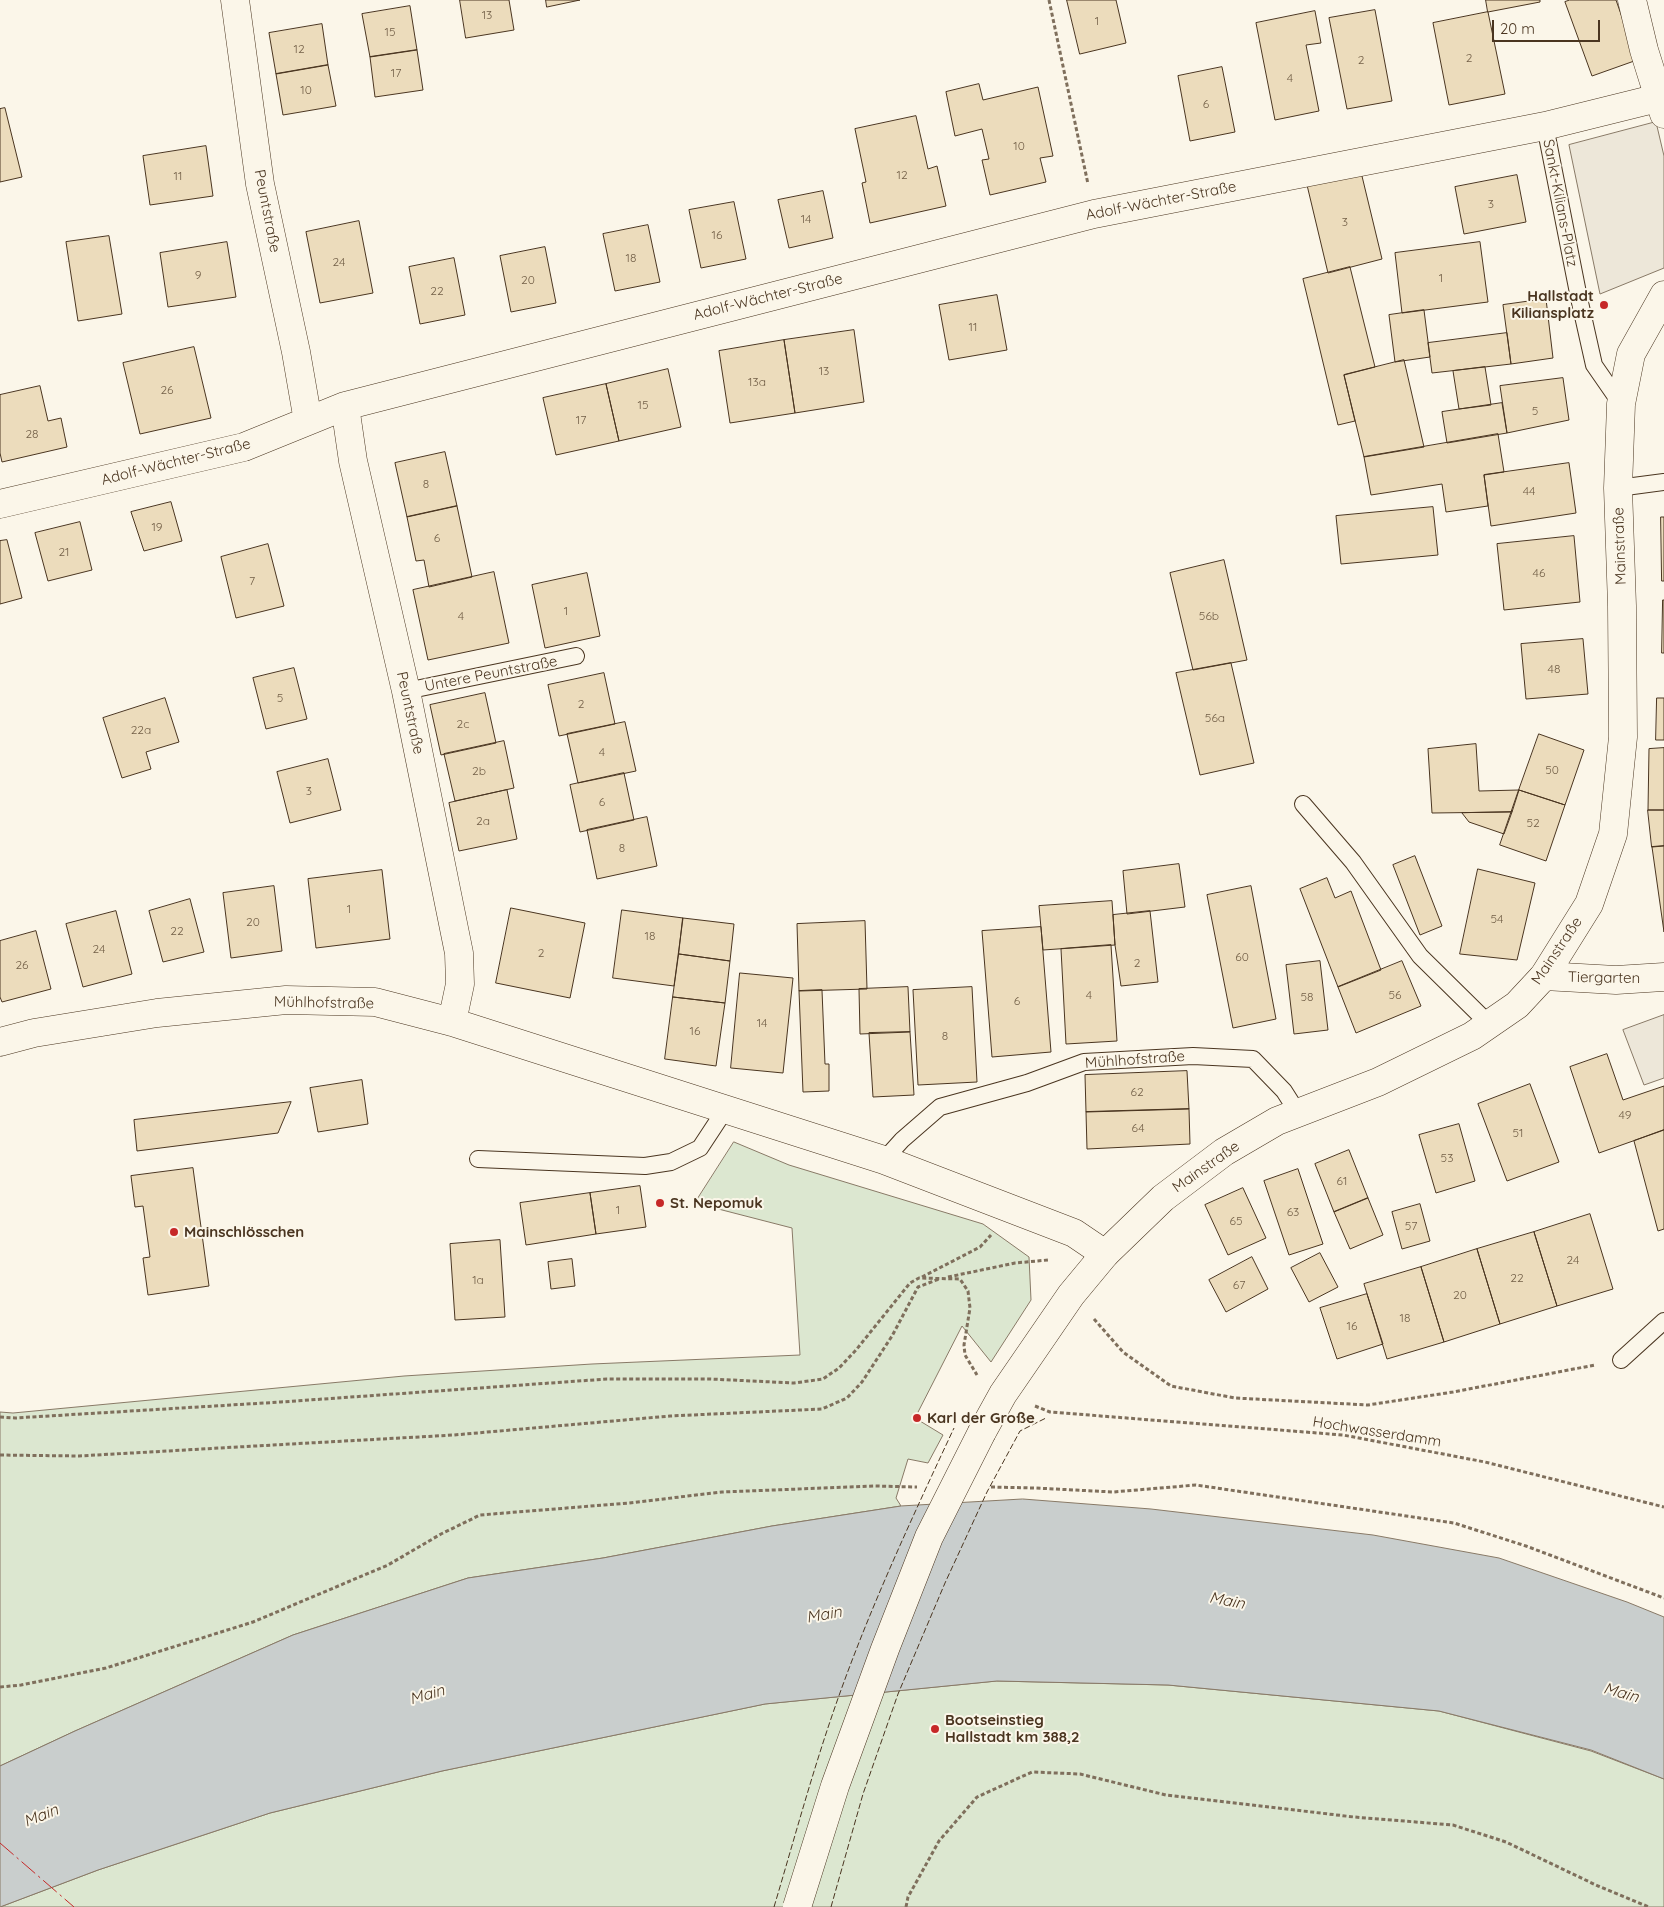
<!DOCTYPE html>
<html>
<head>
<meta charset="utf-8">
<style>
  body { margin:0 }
  #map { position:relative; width:1664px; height:1907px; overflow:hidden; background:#fbf6e9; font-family:Quicksand,sans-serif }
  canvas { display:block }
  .scale { position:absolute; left:1492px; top:20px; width:108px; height:22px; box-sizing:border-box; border:2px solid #4a3520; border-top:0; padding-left:6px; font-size:15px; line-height:18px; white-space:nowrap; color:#4a3520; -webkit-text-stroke:4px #fbf6e9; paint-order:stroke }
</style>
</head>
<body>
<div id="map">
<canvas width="1664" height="1907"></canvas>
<div class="scale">20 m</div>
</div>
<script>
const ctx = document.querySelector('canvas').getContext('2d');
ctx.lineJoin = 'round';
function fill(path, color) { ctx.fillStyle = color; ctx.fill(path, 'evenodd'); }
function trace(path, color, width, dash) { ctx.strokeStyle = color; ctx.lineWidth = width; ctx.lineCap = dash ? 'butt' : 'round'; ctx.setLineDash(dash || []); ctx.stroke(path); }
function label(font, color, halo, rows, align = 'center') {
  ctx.font = font + ' Quicksand,sans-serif'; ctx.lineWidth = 4; ctx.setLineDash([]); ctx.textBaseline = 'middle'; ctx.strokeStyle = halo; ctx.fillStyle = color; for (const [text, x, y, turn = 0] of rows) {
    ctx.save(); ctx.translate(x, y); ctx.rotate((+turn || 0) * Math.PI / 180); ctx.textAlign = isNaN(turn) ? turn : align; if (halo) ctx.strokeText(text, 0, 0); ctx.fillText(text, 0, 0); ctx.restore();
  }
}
const green = new Path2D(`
  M734,1142L789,1165L983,1224L1029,1257L1031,1300L991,1362L962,1326L915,1418L943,1435L928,1463L908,1459L896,1498L901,1506L772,1526L603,1558L468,1578L293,1635L75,1731L0,1766V1412L13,1413L404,1376L592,1364L800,1355L792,1228L695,1203Z
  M997,1681L1168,1685L1439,1711L1591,1751L1664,1779V1907H0L98,1870L270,1813L442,1771L765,1704Z`);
const parking = new Path2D(`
  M1656,122L1664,156V268L1600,294L1569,145Z
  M1664,1015V1078L1644,1085L1623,1030Z`);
const water = new Path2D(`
  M1023,1499L1151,1509L1373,1535L1499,1558L1627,1602L1664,1617V1779L1591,1750L1439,1711L1168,1685L997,1681L765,1704L442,1771L270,1813L98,1870L0,1907V1766L75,1731L293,1635L468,1578L603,1558L772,1526L901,1506Z`);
const building = new Path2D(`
  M460,0H509L514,30L466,38Z
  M546,0H580L547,7Z
  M1067,0H1116L1126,43L1080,54Z
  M1486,0H1540V2L1488,12Z
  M1570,0H1616L1637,60L1592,76L1565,2Z
  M410,6L417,50L370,57L362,14Z
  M1375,10L1392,101L1347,109L1329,18Z
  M1315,11L1321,43L1306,45L1319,111L1275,120L1256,23Z
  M1488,12L1505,94L1449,105L1433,23Z
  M322,24L328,65L276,74L269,33Z
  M417,50L423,90L375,97L370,57Z
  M328,65L336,106L283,115L276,74Z
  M1222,67L1235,132L1190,141L1178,76Z
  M979,84L983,100L1038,87L1053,156L1040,158L1046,182L990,195L982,160L989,159L982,129L955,136L946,92Z
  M5,108L22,177L0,182V109Z
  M916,116L928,169L937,166L946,206L870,223L862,183L866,182L855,129Z
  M206,146L213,196L150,205L143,156Z
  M1361,172L1382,259L1328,273L1307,185Z
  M1517,175L1526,222L1464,234L1455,187Z
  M823,191L833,238L789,248L778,200Z
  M734,202L746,259L701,268L689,210Z
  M359,221L373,293L320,303L306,232Z
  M648,225L660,282L615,291L603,234Z
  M109,236L122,314L78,321L66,242Z
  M227,242L236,297L168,307L160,253Z
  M1480,242L1488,302L1402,313L1395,253Z
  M545,247L556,303L511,312L500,256Z
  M454,258L465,315L420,324L409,267Z
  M1350,267L1375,367L1344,375L1355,421L1338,425L1303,279Z
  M997,295L1007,350L949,360L939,305Z
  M1546,299L1553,358L1511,364L1503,305Z
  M1424,310L1430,357L1395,362L1389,315Z
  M854,330L864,402L795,413L784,340Z
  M1507,333L1511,364L1432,373L1428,343Z
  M784,340L795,413L730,423L719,351Z
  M194,347L211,418L140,434L123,363Z
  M1404,360L1424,447L1364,457L1344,375Z
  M1485,367L1491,405L1459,409L1453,371Z
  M668,369L681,427L619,441L606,384Z
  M1563,378L1569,420L1507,433L1500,386Z
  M606,384L619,441L556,455L543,398Z
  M40,386L48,421L61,418L67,447L2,462L0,453V395Z
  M1502,403L1507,433L1447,443L1442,412Z
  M1498,434L1504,472L1484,475L1488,506L1446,512L1442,484L1371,495L1364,457Z
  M445,452L457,506L407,517L395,463Z
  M1569,463L1576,513L1491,526L1484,475Z
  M171,502L182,541L144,551L131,512Z
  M457,506L472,577L429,587L424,560L416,561L407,517Z
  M1433,507L1438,555L1341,564L1336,516Z
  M1661,517H1664V581H1662Z
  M80,522L92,570L48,581L35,533Z
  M1574,536L1580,602L1504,610L1497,544Z
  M7,540L22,598L0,604V541Z
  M268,544L284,606L236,618L221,557Z
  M1224,560L1247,660L1193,670L1170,573Z
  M494,572L509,643L428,660L413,590Z
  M587,573L600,636L545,648L532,585Z
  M1663,600H1664V653H1662Z
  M1583,639L1588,694L1526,699L1521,644Z
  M1231,663L1254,763L1200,775L1176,673Z
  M294,668L307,719L266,729L253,678Z
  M604,673L615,724L559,736L548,685Z
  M485,693L496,743L441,755L430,705Z
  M165,698L179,742L146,752L151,769L122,778L103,718Z
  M1657,698H1664V740H1656Z
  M625,722L636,771L578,783L567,734Z
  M1539,734L1584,750L1565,805L1519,790Z
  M504,741L514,788L455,801L444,754Z
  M1476,744L1479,791L1519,790L1512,812L1432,813L1428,749Z
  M1664,748V810H1648L1649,749Z
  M328,759L341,810L290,823L277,772Z
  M624,773L634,820L580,832L570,785Z
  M507,790L517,839L459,851L449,803Z
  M1519,790L1565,805L1546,861L1500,845Z
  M1648,810H1664V846L1652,847Z
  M1512,812L1504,834L1469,822L1462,813Z
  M647,817L657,866L597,879L587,830Z
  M1664,846V932L1652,847Z
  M1415,856L1442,926L1420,935L1393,865Z
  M1179,864L1185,907L1127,914L1123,871Z
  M1478,869L1535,883L1517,960L1460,954Z
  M382,870L390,939L316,948L308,879Z
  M1327,878L1335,898L1351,891L1381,970L1338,987L1300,889Z
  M274,886L282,951L231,958L223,893Z
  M1251,886L1276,1019L1233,1028L1207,895Z
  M190,899L204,952L163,962L149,911Z
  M1112,901L1115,945L1043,950L1039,906Z
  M511,908L585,923L570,998L496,983Z
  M622,910L683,918L674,986L613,978Z
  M116,911L132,974L83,987L66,924Z
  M1150,911L1158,982L1121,986L1115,945L1113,915Z
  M683,918L734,924L730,961L679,954Z
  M865,921L867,989L799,991L797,924Z
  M1041,927L1051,1052L992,1057L982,931Z
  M36,931L51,989L2,1002L0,997V941Z
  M1111,945L1117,1041L1066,1044L1061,949Z
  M679,954L730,961L725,1003L673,997Z
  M1320,961L1328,1030L1294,1034L1286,965Z
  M1402,961L1421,1006L1356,1033L1338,987Z
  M740,973L793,978L783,1073L731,1068Z
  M908,987L910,1032L860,1034L859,989Z
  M972,987L977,1082L918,1085L913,990Z
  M822,990L825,1064H829V1091L803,1092L799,991Z
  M673,997L725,1003L716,1066L665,1059Z
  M910,1032L914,1095L873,1097L869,1033Z
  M1607,1054L1623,1100L1664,1086V1130L1599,1153L1570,1067Z
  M1187,1071L1189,1109L1086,1112L1085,1075Z
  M362,1080L368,1124L318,1132L310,1088Z
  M1530,1084L1559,1162L1507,1181L1478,1104Z
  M291,1102L278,1133L137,1151L134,1120Z
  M1189,1109L1190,1144L1087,1149L1086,1112Z
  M1459,1124L1475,1181L1436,1193L1419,1135Z
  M1664,1130V1229L1658,1231L1634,1141Z
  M1349,1150L1368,1198L1334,1212L1315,1164Z
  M193,1168L209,1286L148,1295L143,1258L150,1257L143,1206L135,1207L131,1176Z
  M1298,1169L1323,1244L1289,1255L1264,1181Z
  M640,1186L646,1227L596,1234L590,1193Z
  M1243,1188L1266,1238L1228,1255L1205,1205Z
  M590,1193L596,1234L526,1245L520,1203Z
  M1368,1198L1383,1235L1350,1249L1334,1212Z
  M1420,1204L1430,1241L1402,1249L1392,1212Z
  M1590,1214L1613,1289L1557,1306L1534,1232Z
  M1534,1232L1557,1306L1500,1324L1477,1249Z
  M500,1240L505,1317L455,1320L450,1244Z
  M1477,1249L1500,1324L1444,1342L1421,1267Z
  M1320,1253L1338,1287L1309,1302L1291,1268Z
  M1252,1257L1268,1289L1226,1312L1209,1280Z
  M572,1259L575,1286L551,1289L548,1262Z
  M1421,1267L1444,1342L1387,1359L1364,1284Z
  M1367,1294L1383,1344L1337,1359L1320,1308Z`);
const path = new Path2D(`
  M1049,0L1088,184
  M922,1277L980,1247L991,1235
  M948,1277L1015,1263L1048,1260
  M1094,1319L1123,1352L1171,1386L1235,1398L1368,1405L1453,1392L1595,1365
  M1035,1406L1050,1412L1343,1435L1485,1462L1664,1507
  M0,1417L15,1418L281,1402L607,1379H710L794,1383L823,1379L839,1368L856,1350L910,1283L919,1278L960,1279L968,1291L970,1308L964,1345L965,1355L977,1375
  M0,1455L79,1456L273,1445L454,1435L670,1416L822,1409L847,1398L862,1382L892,1336L918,1287L939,1279
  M991,1487L1035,1488L1113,1492L1196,1485L1454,1523L1526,1546L1664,1598
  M0,1687L21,1685L106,1668L253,1622L388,1565L441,1534L480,1515L629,1503L722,1492L875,1486L917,1487
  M906,1907L908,1897L939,1841L977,1797L1032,1772L1080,1774L1166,1795L1354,1817L1453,1825L1506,1842L1598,1886L1649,1907`);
const service = new Path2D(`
  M1545,126L1579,298L1594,365L1621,404
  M1618,488L1664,482
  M406,691L576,656
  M1303,804L1353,862L1420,956L1489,1024
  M478,1159L645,1166L671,1162L700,1148L725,1110
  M884,1160L902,1140L940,1107L1027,1083L1084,1062L1193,1056L1253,1059L1284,1091L1298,1113
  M1621,1360L1664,1321`);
const minor = new Path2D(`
  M235,0L260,184L296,352L308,421
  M1632,0L1644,50L1664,114
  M345,406L353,461L406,691L459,953L460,984L452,1022
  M0,504L244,447L345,406L1094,214L1545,126L1658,98
  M1544,976L1616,980L1664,977
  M0,1042L34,1033L157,1013L286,1000L375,1002L452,1022L884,1160L1074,1233L1105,1254`);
const secondary = new Path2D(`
  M982,1432L1003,1394L1071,1295L1105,1254L1163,1198L1224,1152L1277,1121L1378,1082L1472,1036L1517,1005L1544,976L1589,904L1613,834L1623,737L1622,606L1618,488L1621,404L1631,354L1664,295`);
const secondaryBridge = new Path2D(`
  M797,1907L835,1786L885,1649L929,1537L982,1432`);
const fence = new Path2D(`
  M774,1907C794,1840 812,1773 835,1707C868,1612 911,1520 954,1428
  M831,1907L863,1794L898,1694L945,1583L987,1492L1020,1431L1046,1418`);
const power = new Path2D(`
  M0,1843L74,1907`);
const markers = [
  [1604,305,5,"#c62828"],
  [660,1203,5,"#c62828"],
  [174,1232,5,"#c62828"],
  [917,1418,5,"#c62828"],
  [935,1729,5,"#c62828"]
];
const numberNames = [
  ["13",487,15],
  ["1",1097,21],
  ["15",390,32],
  ["12",299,49],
  ["2",1469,58],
  ["2",1361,60],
  ["17",396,73],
  ["4",1290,78],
  ["10",306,90],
  ["6",1206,104],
  ["10",1019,146],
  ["12",902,175],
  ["11",178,176],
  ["3",1491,204],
  ["14",806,219],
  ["3",1345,222],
  ["16",717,235],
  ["18",631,258],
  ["24",339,262],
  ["9",198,275],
  ["1",1441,278],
  ["20",528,280],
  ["22",437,291],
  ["11",973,327],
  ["13",824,371],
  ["13a",757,382],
  ["26",167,390],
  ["15",643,405],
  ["5",1535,411],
  ["17",581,420],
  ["28",32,434],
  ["8",426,484],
  ["44",1529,491],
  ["19",157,527],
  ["6",437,538],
  ["21",64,552],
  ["46",1539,573],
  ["7",252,581],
  ["1",566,611],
  ["4",461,616],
  ["56b",1209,616],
  ["48",1554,669],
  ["5",280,698],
  ["2",581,704],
  ["56a",1215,718],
  ["2c",463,724],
  ["22a",141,730],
  ["4",602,752],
  ["50",1552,770],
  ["2b",479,771],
  ["3",309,791],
  ["6",602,802],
  ["2a",483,821],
  ["52",1533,823],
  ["8",622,848],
  ["1",349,909],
  ["54",1497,919],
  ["20",253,922],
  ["22",177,931],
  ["18",650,936],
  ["24",99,949],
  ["2",541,953],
  ["60",1242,957],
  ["2",1137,963],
  ["26",22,965],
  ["4",1089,995],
  ["56",1395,995],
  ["58",1307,997],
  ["6",1017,1001],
  ["14",762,1023],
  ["16",695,1031],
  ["8",945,1036],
  ["62",1137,1092],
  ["49",1625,1115],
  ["64",1138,1128],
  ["51",1518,1133],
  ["53",1447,1158],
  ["61",1342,1181],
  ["1",618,1210],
  ["63",1293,1212],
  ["65",1236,1221],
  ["57",1411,1226],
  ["24",1573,1260],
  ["22",1517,1278],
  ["1a",478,1280],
  ["67",1239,1285],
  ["20",1460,1295],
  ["18",1405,1318],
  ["16",1352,1326]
];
const streetNames = [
  ["Adolf-Wächter-Straße",1161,201,-11],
  ["Sankt-Kilians-Platz",1560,203,79],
  ["Peuntstraße",267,211,79],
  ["Adolf-Wächter-Straße",768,297,-14],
  ["Adolf-Wächter-Straße",176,462,-14],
  ["Mainstraße",1620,546,-92],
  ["Untere Peuntstraße",491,674,-11],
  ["Peuntstraße",410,713,78],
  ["Mainstraße",1557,951,-56],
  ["Tiergarten",1604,978,1],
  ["Mühlhofstraße",324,1003,1],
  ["Mühlhofstraße",1135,1060,-4],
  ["Mainstraße",1206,1167,-35],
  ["Hochwasserdamm",1377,1432,9]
];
const poiNames = [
  ["Hallstadt",1594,296,"right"],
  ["Kiliansplatz",1594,313,"right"],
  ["St. Nepomuk",670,1203],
  ["Mainschlösschen",184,1232],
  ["Karl der Große",927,1418],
  ["Bootseinstieg",945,1720],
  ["Hallstadt km 388,2",945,1737]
];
const waterNames = [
  ["Main",1227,1601,11],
  ["Main",824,1615,-10],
  ["Main",1621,1693,16],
  ["Main",427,1695,-16],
  ["Main",41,1816,-22]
];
fill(green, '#dce7d0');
trace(green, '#887966', 1);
fill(parking, '#ede7d9');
trace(parking, '#887966', 1);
fill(water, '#c9cecd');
trace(water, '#887966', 1);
fill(building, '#ecdcbc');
trace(building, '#4a3520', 1);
trace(service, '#4a3520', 18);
trace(minor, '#4a3520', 29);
trace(secondary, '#4a3520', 29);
trace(path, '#7f6f5c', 3, [4, 2.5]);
trace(service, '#fbf6e9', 16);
trace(minor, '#fbf6e9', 28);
trace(secondary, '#fbf6e9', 28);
trace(secondaryBridge, '#4a3520', 29, []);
trace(secondaryBridge, '#fbf6e9', 28);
trace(fence, '#4a3520', 1, [6, 2.5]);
trace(power, '#c62828', 1, [18, 4, 2.5, 4]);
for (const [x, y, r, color] of markers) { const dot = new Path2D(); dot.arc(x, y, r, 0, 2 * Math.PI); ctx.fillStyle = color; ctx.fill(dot); trace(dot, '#fbf6e9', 2); }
label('12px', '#725f47', null, numberNames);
label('15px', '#4a3520', '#fbf6e9', streetNames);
label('bold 15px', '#4a3520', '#fbf6e9', poiNames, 'left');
label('italic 16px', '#4a3520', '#fbf6e9', waterNames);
</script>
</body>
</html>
